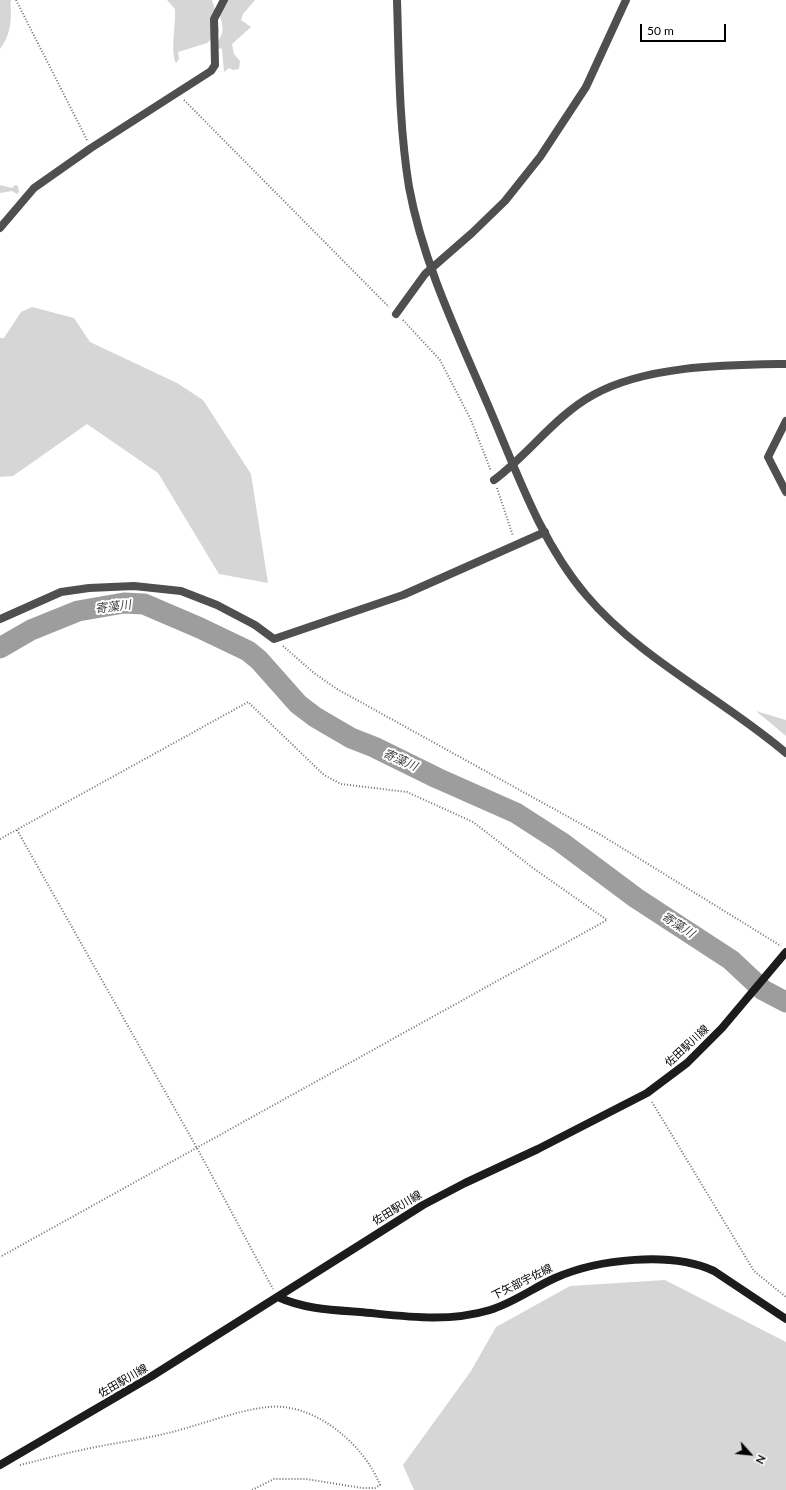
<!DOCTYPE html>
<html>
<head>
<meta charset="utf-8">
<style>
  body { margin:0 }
  #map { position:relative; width:786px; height:1490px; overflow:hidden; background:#fff; font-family:Lato,sans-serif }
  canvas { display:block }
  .north { position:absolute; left:730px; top:1434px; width:40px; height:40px; -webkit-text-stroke:3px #fff; paint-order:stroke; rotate:117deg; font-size:11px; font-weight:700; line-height:16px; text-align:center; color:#000 }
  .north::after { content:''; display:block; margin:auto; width:14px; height:18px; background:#000; clip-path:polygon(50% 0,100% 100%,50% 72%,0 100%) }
  .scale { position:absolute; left:640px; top:24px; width:86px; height:18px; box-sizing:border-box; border:2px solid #000; border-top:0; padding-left:5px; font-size:12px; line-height:14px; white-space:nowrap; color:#000; -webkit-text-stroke:3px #fff; paint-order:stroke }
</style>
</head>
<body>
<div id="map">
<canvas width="786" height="1490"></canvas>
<div class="north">N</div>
<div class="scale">50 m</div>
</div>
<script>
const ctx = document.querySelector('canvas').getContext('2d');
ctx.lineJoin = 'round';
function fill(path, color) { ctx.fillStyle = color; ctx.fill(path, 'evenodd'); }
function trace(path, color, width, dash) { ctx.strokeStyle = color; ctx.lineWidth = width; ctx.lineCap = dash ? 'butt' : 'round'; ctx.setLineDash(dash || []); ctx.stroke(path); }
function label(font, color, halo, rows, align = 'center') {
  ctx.font = font + ' Lato,"Noto Sans JP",sans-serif'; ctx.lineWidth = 4; ctx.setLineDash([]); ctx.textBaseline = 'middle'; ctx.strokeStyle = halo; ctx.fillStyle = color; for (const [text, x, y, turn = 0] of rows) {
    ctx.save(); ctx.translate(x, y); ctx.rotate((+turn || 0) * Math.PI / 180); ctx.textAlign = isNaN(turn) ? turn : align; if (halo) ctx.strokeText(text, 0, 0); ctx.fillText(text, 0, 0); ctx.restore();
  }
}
const green = new Path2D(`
  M0,0H11C10,5 11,8 11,13C11,26 8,39 0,49Z
  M167,0H212L217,16L219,32L207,43L178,52L179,59L176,63C170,54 176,22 175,9Z
  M219,0H255L243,14L241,20L251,27L232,44L234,54L240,61L239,69L233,70L229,68L224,72L222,49L218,48L217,43C230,25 216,19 219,0Z
  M0,185L12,188L15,185L18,186L19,192L17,194L12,191L0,193Z
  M32,307L74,318L90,342L177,383L203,400L251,474L268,583L219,574L158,473L87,424L13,476L0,477V338H4L21,312Z
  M756,711L786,720V736Z
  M665,1280L786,1342V1490H414L403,1465L471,1371L496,1327L570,1286Z`);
const river = new Path2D(`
  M0,648L31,630L78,611L124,603L144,604L200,628L248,651L259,660L298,704L315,717L351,738L374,747L437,778L516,813L561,842L636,898L731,960L763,990L786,1002`);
const path = new Path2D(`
  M16,0L87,140
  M184,100L389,307
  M403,320L440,360L471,420L491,471
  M497,488L513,536
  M283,646L314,673L337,689L601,835L781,946
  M17,830L197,1148L273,1289
  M0,839L248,702L324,775L341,784L407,792L473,822L533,868L607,920L0,1257
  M652,1102L754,1271L786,1297
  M20,1465C41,1460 61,1454 82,1450C107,1444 134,1441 159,1435C194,1428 232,1411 268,1407C314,1402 364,1444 380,1485L375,1488H362L306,1479H274L252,1490`);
const minor = new Path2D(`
  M0,228L34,188L91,148L211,71L215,65L214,19L224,0
  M396,314L425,274L472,233L505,201L540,157L586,87L626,0
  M786,421L768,457L786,492
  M494,480C529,454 555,416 593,395C647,365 726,365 786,364
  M0,619L61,592L89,588L134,586L181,591L217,605L255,625L274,639L403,595L545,532`);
const tertiary = new Path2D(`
  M397,0C399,62 399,126 409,187C423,263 458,335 488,405C516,470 540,541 586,595C640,659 723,699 786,753`);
const secondary = new Path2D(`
  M278,1297C304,1309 332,1310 360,1312C403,1316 447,1323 490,1310C513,1303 533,1288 555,1278C598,1259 671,1251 714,1271L786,1319
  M0,1465L152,1376L423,1205L465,1183L538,1149L647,1093L687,1063L722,1028L786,952`);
const streetNames = [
  ["佐田駅川線",687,1046,-43],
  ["佐田駅川線",397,1208,-31],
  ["下矢部宇佐線",522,1282,-26],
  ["佐田駅川線",123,1381,-30]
];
const waterNames = [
  ["寄藻川",113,607,-7],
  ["寄藻川",400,760,24],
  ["寄藻川",678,925,33]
];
fill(green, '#d6d6d6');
trace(river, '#9d9d9d', 21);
trace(path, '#717171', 2, [1, 2]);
trace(minor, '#4f4f4f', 8);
trace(tertiary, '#4f4f4f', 8);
trace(secondary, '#1c1c1c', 8);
label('11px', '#000', '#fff', streetNames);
label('italic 12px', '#3e3e3e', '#fff', waterNames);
</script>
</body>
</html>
